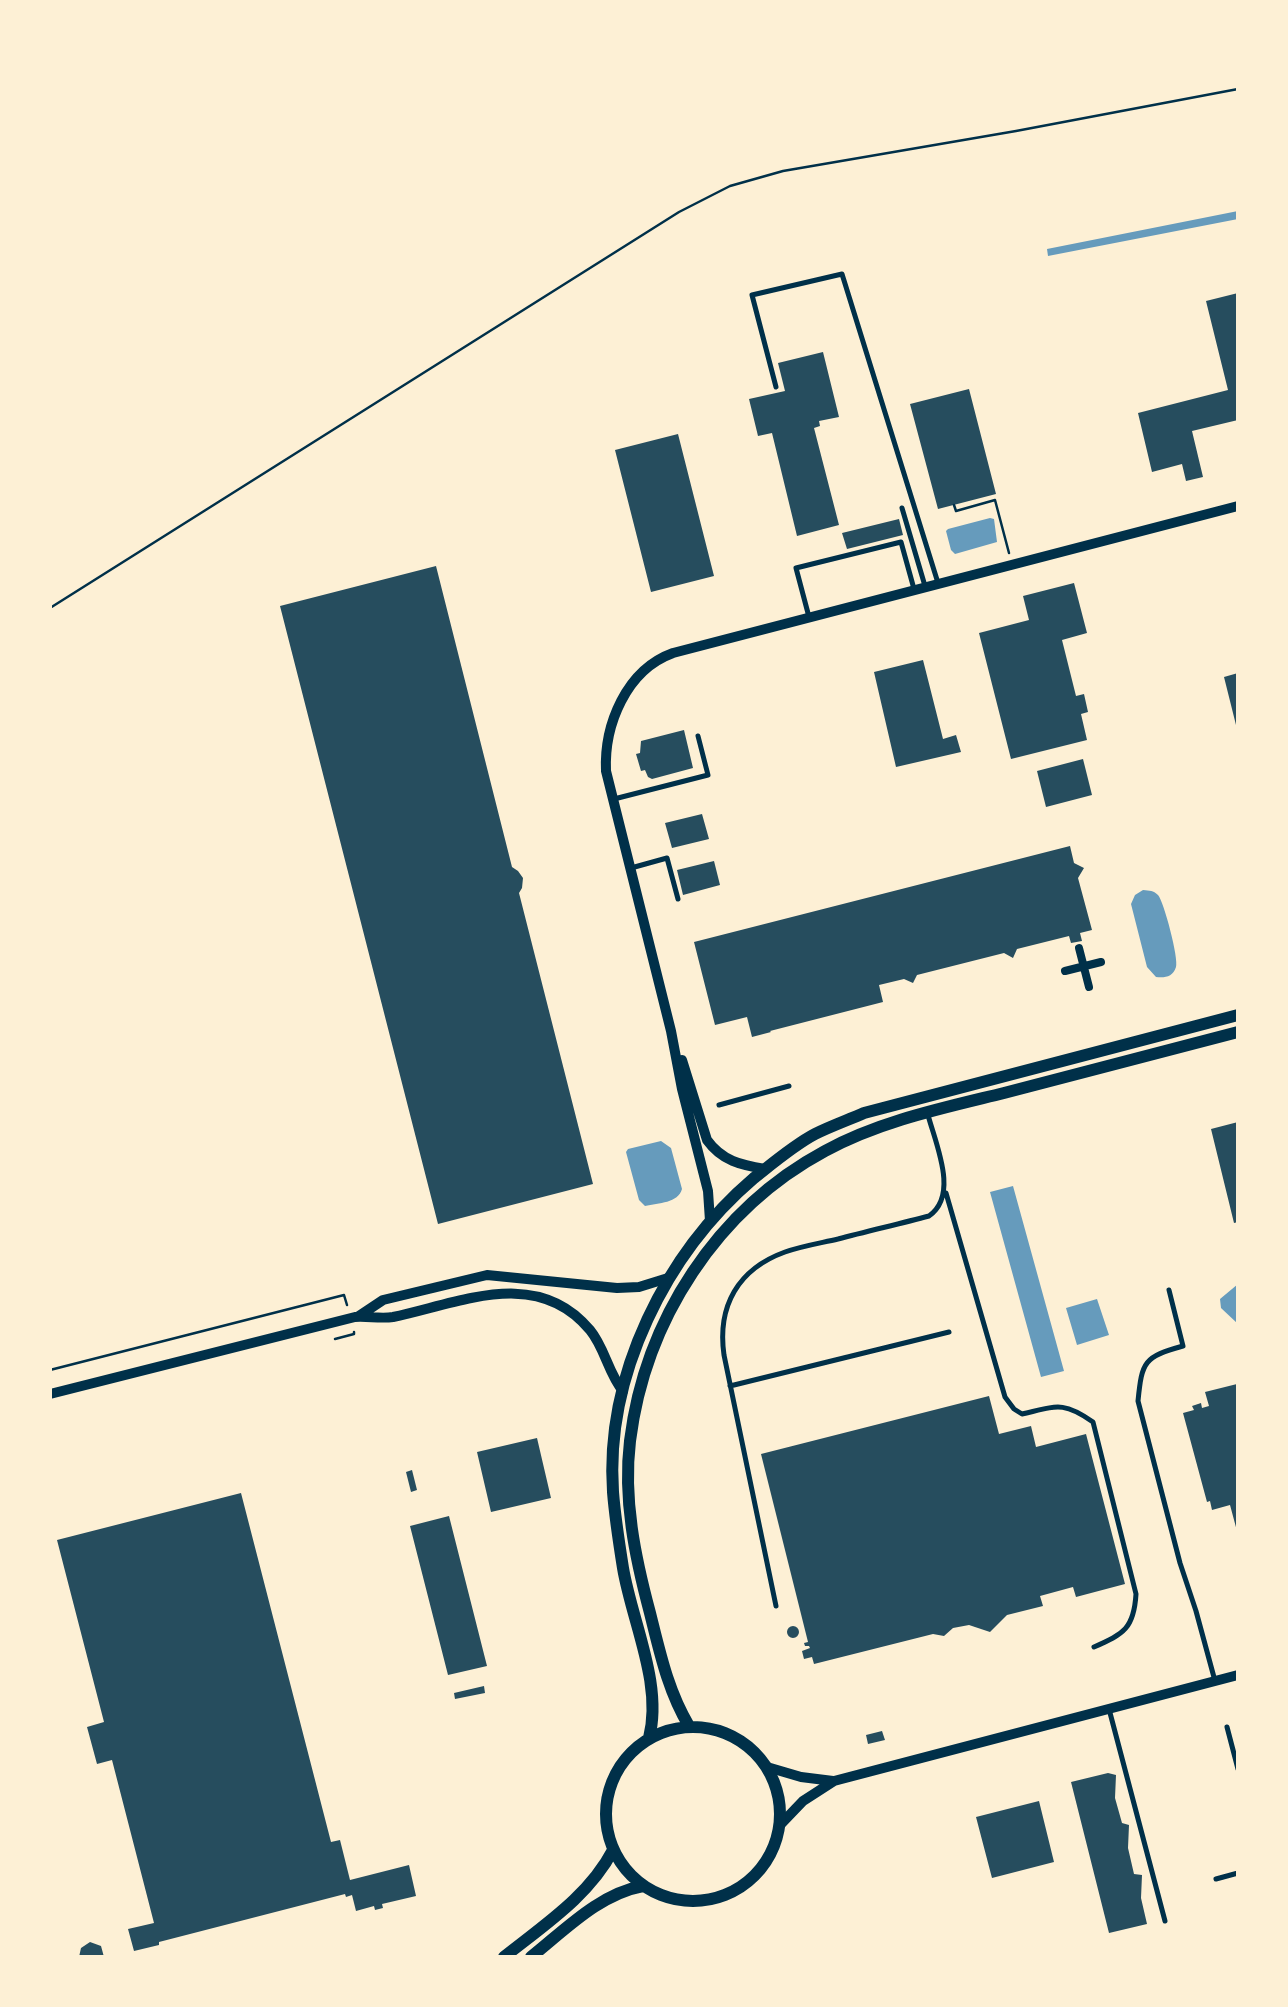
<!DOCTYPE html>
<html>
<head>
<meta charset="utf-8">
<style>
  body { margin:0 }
  #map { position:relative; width:1288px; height:2007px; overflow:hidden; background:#fdf0d5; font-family:"Archivo Narrow",sans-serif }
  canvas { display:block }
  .frame { position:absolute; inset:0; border:52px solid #fdf0d5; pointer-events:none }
</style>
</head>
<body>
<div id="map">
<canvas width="1288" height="2007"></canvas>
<div class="frame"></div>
</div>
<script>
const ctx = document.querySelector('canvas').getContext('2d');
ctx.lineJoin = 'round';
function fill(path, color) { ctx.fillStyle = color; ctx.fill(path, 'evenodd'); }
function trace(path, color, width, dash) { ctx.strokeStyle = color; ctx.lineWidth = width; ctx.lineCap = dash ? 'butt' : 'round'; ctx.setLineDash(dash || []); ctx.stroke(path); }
const water = new Path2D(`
  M1238,211V219L1048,256L1047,249Z
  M990,518L994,519L997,542L955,554L951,550L946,531L948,529Z
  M1143,890C1150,891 1153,890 1158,895C1164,902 1179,959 1176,967C1173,977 1165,978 1156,977L1147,967L1131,904L1135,895Z
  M661,1141L671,1148L682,1189C678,1203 659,1203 645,1206L639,1200L626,1152L628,1149Z
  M1013,1186L1064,1371L1041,1377L990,1192Z
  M1238,1284V1324L1221,1308L1220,1299Z
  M1097,1299L1109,1335L1077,1345L1066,1308Z`);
const building = new Path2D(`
  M1238,293V420L1192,431L1203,477L1186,481L1182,464L1152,472L1138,413L1228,390L1206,301Z
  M823,352L839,417L819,421L820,426L814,428L839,525L797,536L772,433L758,436L749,399L785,391L778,363Z
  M969,389L996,494L938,509L910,404Z
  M678,434L714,576L651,592L615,450Z
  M899,519L903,535L847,549L842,533Z
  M436,566L512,867L518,871L523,878L522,888L519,893L593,1184L438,1224L280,606Z
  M1074,583L1087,633L1062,640L1076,696L1084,694L1088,712L1081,714L1087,740L1011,759L979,633L1029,620L1023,596Z
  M923,660L943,739L956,735L961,752L896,767L874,672Z
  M1238,673V729H1237L1224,677Z
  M684,730L693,768L652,779L648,777L645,770L641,771L636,754L640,753L641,741Z
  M1083,759L1092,795L1046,807L1037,771Z
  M702,814L709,839L672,848L665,823Z
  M1070,846L1074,863L1084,868L1078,878L1092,930L1080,933L1082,941L1071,943L1069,936L1017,949L1013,958L1004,953L917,975L913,983L904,979L879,985L883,1002L770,1031L771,1032L752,1037L747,1017L715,1025L694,942Z
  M714,861L720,885L683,895L677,870Z
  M1238,1122V1222L1234,1223L1211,1129Z
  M1237,1384L1238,1389L1237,1531L1230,1505L1212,1510L1210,1501L1207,1502L1183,1413L1194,1410L1192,1406L1201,1403L1202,1408L1209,1406L1205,1392Z
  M989,1396L999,1434L1031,1426L1036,1447L1086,1434L1125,1584L1076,1597L1073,1587L1040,1596L1043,1606L1007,1615L990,1632L969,1625L953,1628L944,1636L933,1634L814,1664L812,1657L804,1659L802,1651L810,1648L809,1646H805L804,1643L808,1642L761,1454Z
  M537,1438L551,1498L491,1512L477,1452Z
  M412,1470L417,1490L411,1492L406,1472Z
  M241,1493L331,1842L340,1840L350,1880L409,1865L416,1896L382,1904L383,1908L375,1910L374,1906L356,1911L352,1895L346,1897L345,1894L159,1942V1945L134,1951L128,1929L154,1923L112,1760L97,1764L87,1727L104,1722L57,1540Z
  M449,1516L487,1666L448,1675L410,1526Z
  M787 1632a6 6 0 1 1 12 0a6 6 0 1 1-12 0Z
  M484,1686L485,1693L455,1699L454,1693Z
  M882,1731L885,1740L868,1744L866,1735Z
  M1108,1773L1116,1775L1115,1798L1122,1823L1129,1825L1128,1848L1134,1874L1142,1875L1141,1898L1147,1924L1109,1933L1071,1782Z
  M1039,1801L1054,1862L992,1878L976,1817Z
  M90,1942L101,1946L104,1957H79L81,1948Z`);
const path = new Path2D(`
  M954,505L956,511L995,500L1009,553
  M50,608L679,212L730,186L783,171L1016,131L1238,89
  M335,1339L354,1334V1332
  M50,1370L344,1295L347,1305`);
const service = new Path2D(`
  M776,387L752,295L842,274L938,583
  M902,508L925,586
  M809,617L796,568L901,542L914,589
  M614,799L708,775L698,736
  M631,868L667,858L678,899
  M719,1105L789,1086
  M946,1193L1005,1397L1014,1409L1022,1414C1057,1406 1063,1401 1093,1422L1136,1594C1134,1628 1124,1634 1094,1647
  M1169,1290L1183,1346C1144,1357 1142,1361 1138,1401L1180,1563L1196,1611L1215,1681
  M730,1386L949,1332
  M776,1606L724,1355C717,1306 738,1269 785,1252C802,1246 821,1243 838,1239C868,1231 899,1224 929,1216C959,1195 936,1145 928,1115
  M1109,1709L1165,1921
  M1227,1727L1238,1769
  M1216,1879L1238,1873`);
const pedestrian = new Path2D(`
  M1079,948L1089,987
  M1065,971L1101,962`);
const minor = new Path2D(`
  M682,1060L707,1140C722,1161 741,1165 765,1169
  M710,1221L708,1191L682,1089L671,1031L606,771C604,725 626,670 673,653L1238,506
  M359,1316L383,1300L487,1275L617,1288L639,1287L668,1278
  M50,1394L355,1317C367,1316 381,1319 393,1317C460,1303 537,1266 590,1330C605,1348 608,1373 623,1391
  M767,1767L801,1777L833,1781
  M780,1825L803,1801L834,1781L1238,1675`);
const tertiary = new Path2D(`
  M689,1726C668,1691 660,1653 650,1613C635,1557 623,1499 630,1441C645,1320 717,1209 825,1151C880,1121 943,1108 1004,1093C1082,1072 1160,1052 1238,1032
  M606 1814a87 87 0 1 1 174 0a87 87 0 1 1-174 0Z
  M649,1738C663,1684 632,1622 623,1568C619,1543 615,1517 613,1492C605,1375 666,1253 754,1178C773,1163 794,1145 815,1134C831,1126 848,1120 864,1113L1238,1015
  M504,1957C544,1925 589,1896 613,1850
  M531,1957C565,1930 599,1894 643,1886`);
fill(water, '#669bbc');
fill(building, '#264d5e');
trace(path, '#003049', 2.5);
trace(service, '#003049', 5);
trace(pedestrian, '#003049', 8);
trace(minor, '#003049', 10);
trace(tertiary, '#003049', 12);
</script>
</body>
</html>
